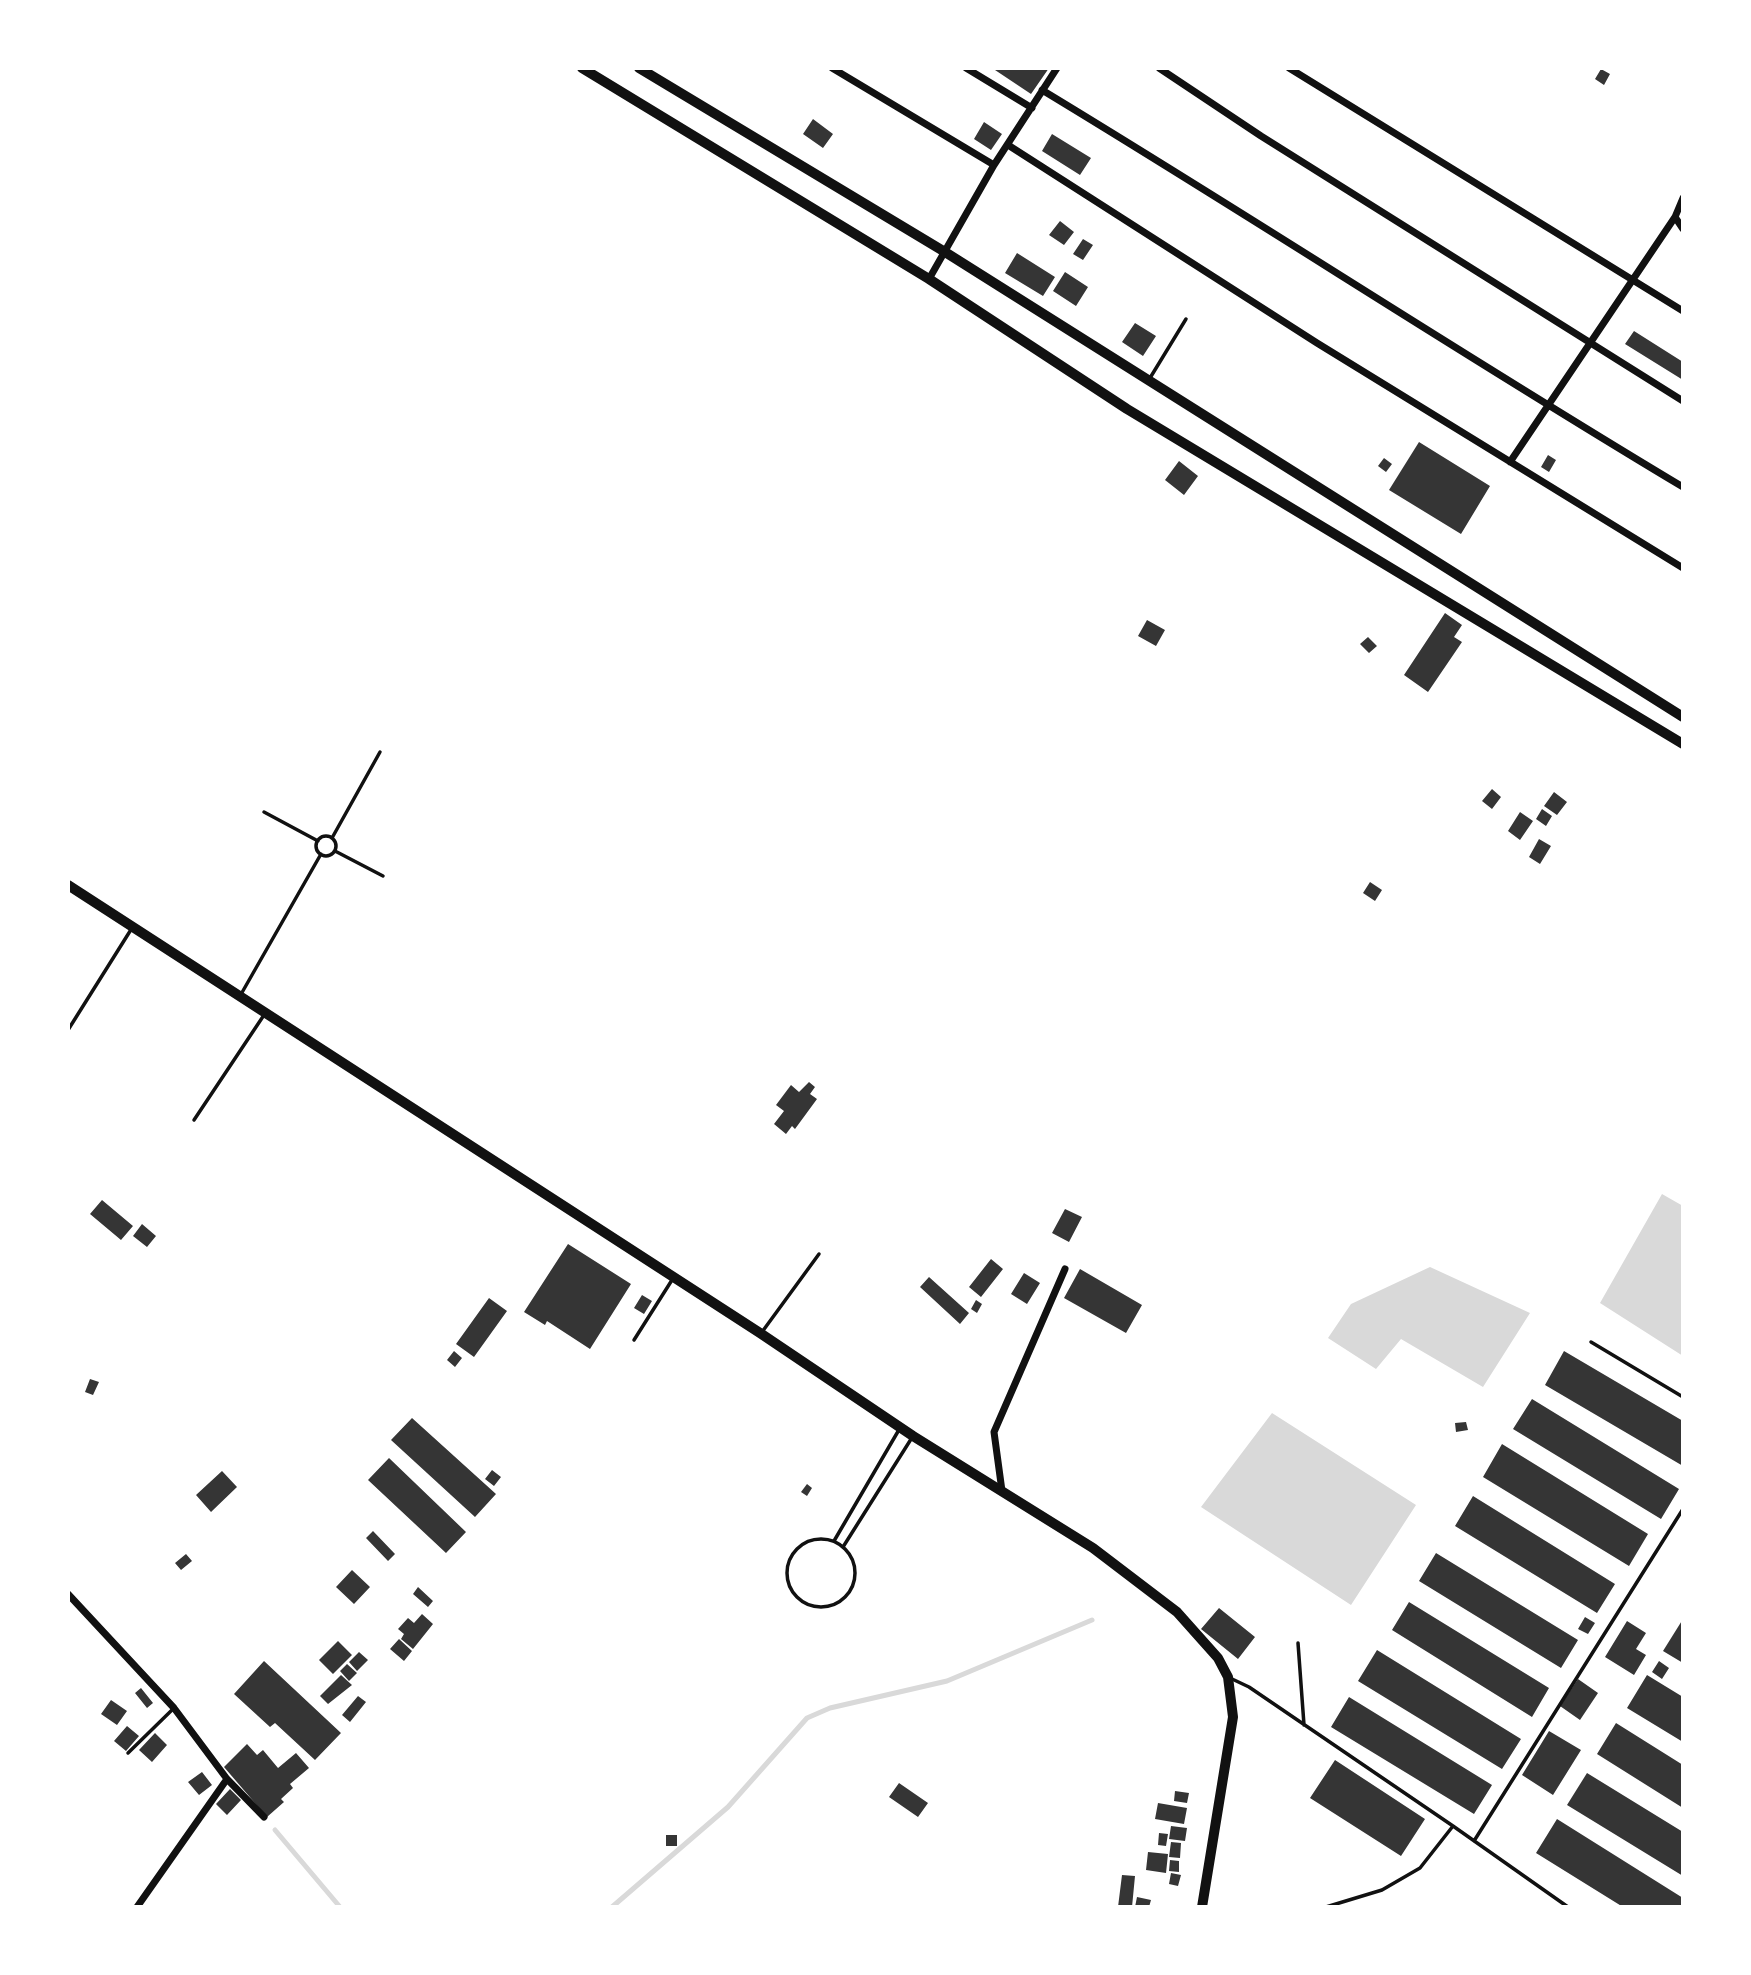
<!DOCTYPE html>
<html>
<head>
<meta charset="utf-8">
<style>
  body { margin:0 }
  #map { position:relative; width:1751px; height:1975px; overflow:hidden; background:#fff; font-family:"Exo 2",sans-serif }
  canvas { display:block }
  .frame { position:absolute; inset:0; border:70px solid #fff; pointer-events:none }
</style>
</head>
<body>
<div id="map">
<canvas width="1751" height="1975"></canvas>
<div class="frame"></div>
</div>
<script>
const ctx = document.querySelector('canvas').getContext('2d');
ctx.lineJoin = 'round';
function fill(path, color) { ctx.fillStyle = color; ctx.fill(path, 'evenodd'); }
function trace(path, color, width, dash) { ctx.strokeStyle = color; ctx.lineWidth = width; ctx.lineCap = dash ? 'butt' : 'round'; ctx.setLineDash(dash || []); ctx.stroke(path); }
const water = new Path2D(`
  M1662,1194L1683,1206V1356L1600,1303Z
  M1430,1267L1530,1313L1483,1387L1401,1339L1376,1369L1328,1338L1351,1304Z
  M1272,1413L1416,1505L1351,1605L1201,1507Z`);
const stream = new Path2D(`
  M275,1830L340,1907
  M612,1907L728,1807L807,1718L830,1708L947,1681L1092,1620`);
const building = new Path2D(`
  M992,68H1049L1031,94Z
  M1601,69L1610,74L1604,85L1595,79Z
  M813,119L833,134L823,148L803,134Z
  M984,122L1002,134L991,150L974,139Z
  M1052,134L1091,158L1080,175L1042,151Z
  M1060,221L1074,232L1064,245L1049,235Z
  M1083,239L1093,245L1083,260L1073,254Z
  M1017,253L1055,277L1043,296L1005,273Z
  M1065,272L1088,287L1076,306L1053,291Z
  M1135,323L1156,336L1143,356L1122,342Z
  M1634,331L1683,362V380L1625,344Z
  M1419,442L1490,486L1461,534L1389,490Z
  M1548,455L1556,460L1549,472L1541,467Z
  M1384,458L1392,464L1386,472L1378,466Z
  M1179,461L1198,476L1184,495L1165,480Z
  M1445,613L1462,625L1454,637L1462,642L1428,692L1404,675Z
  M1147,620L1165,630L1156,646L1138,636Z
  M1368,637L1377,646L1369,653L1360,644Z
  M1492,789L1501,797L1492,809L1482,801Z
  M1554,792L1567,802L1557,815L1544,806Z
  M1542,809L1552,816L1546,826L1536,819Z
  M1520,812L1533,821L1520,840L1508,831Z
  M1539,839L1551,846L1540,864L1529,857Z
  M1370,882L1382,890L1375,901L1363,893Z
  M809,1082L815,1087L810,1094L817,1099L795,1129L792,1126L786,1134L774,1124L784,1111L776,1105L791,1085L799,1092Z
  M102,1200L133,1226L121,1240L90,1214Z
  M1065,1209L1082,1217L1069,1242L1052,1233Z
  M142,1224L156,1236L147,1247L133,1236Z
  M568,1244L631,1284L590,1349L547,1321L545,1325L524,1312Z
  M991,1259L1003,1269L981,1297L969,1287Z
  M1080,1269L1142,1305L1126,1333L1064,1298Z
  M1024,1273L1040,1283L1027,1304L1011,1294Z
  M929,1277L969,1313L960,1324L920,1287Z
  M642,1295L652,1301L644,1314L634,1308Z
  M489,1298L507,1311L474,1357L456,1344Z
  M976,1300L982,1304L977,1313L971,1309Z
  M454,1351L462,1358L455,1367L447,1360Z
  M1564,1351L1683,1421V1466L1545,1385Z
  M90,1379L99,1382L93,1395L85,1392Z
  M1532,1399L1679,1489L1661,1519L1513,1429Z
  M412,1418L496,1494L475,1517L391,1440Z
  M1466,1422L1468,1430L1456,1432L1455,1423Z
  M1502,1444L1648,1534L1629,1566L1483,1477Z
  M389,1458L466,1532L446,1553L368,1480Z
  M492,1470L501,1477L494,1486L485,1479Z
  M222,1471L237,1487L211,1512L196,1495Z
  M807,1484L812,1488L807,1496L801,1492Z
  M1473,1496L1615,1584L1597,1613L1455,1526Z
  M373,1531L395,1554L388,1561L366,1538Z
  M1436,1553L1578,1640L1561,1668L1419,1581Z
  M186,1554L192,1561L181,1570L175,1563Z
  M352,1570L370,1587L354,1604L336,1587Z
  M418,1587L433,1601L428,1607L413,1594Z
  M1409,1602L1549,1688L1532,1717L1392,1630Z
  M1219,1608L1255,1637L1238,1659L1201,1629Z
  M422,1614L433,1624L413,1649L401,1639L404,1634L398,1629L408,1618L414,1623Z
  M1585,1617L1595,1623L1588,1634L1578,1629Z
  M1683,1619V1663L1663,1651Z
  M1627,1621L1646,1633L1636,1649L1646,1655L1634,1675L1605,1657Z
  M399,1639L412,1651L404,1661L390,1649Z
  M338,1641L352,1655L333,1674L319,1660Z
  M1377,1650L1521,1739L1502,1769L1358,1681Z
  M359,1652L368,1660L357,1671L349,1662Z
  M264,1661L341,1733L315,1760L275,1723L270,1727L234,1694Z
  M1659,1661L1669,1668L1662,1679L1652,1672Z
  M347,1664L357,1673L349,1681L340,1671Z
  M341,1675L352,1685L328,1704L320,1696Z
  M1647,1675L1683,1697V1742L1627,1708Z
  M1578,1679L1598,1693L1580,1720L1560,1706Z
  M141,1688L153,1703L147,1708L135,1693Z
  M358,1696L366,1702L350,1722L342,1715Z
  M1349,1697L1492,1785L1474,1814L1331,1727Z
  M111,1700L127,1711L117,1725L101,1714Z
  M1616,1723L1683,1765V1808L1597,1754Z
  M127,1726L139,1736L126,1751L114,1741Z
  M1549,1731L1581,1750L1553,1795L1522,1775Z
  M155,1733L167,1745L152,1762L139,1750Z
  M247,1744L257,1755L263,1750L278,1768L296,1753L309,1768L290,1784L293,1788L281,1799L284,1802L267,1817L224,1767Z
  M1335,1760L1425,1819L1401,1856L1310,1798Z
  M202,1772L212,1785L199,1795L188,1782Z
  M1587,1773L1683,1832V1876L1567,1805Z
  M899,1783L928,1803L918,1817L889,1797Z
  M230,1789L241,1800L227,1815L216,1804Z
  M1175,1791L1189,1793L1187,1803L1174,1801Z
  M1158,1803L1187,1808L1184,1824L1155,1819Z
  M1557,1819L1683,1898V1907H1623L1536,1853Z
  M1171,1826L1187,1828L1185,1841L1169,1839Z
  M1159,1833L1168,1834L1166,1846L1158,1845Z
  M666,1835H677V1846H666Z
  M1171,1842L1181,1843L1180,1858L1169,1857Z
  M1148,1852L1168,1854L1166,1873L1146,1870Z
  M1170,1860L1179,1861V1872L1169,1871Z
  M1171,1873L1181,1875L1178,1886L1169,1884Z
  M1122,1875L1135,1876L1132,1907H1118Z
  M1137,1897L1151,1900L1149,1907H1135Z`);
const service = new Path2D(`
  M1150,378L1186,319
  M264,812L318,841
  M316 846a10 10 0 1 1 20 0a10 10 0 1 1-20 0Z
  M332,838L380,752
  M335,851L383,876
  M240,996L321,854
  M68,1030L132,928
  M194,1120L264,1015
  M762,1332L819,1254
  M634,1340L672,1280
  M1591,1342L1683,1397
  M787 1573a34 34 0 1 1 68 0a34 34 0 1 1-68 0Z
  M834,1541L900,1428
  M843,1547L913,1436
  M1298,1643L1304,1725
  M1230,1678L1249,1687L1453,1826
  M128,1753L174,1708
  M1474,1841L1683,1509
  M1326,1907L1382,1890L1420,1868L1453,1826L1568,1907`);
const minor = new Path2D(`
  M832,68L994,165
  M966,68L1032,108
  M1159,68L1261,136L1683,401
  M1289,68L1683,311
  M1042,90C1257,220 1467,358 1683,487
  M1008,145L1317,343L1683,568
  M1683,198L1675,217L1683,229
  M929,279L994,165L1057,68
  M1510,462L1675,217
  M1002,1491L994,1432L1065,1269
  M68,1594L174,1708L227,1779L264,1817
  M137,1907L227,1779`);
const tertiary = new Path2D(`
  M582,68L929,279L1127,409L1683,744
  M639,68L945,252L1683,717
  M68,885L760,1333L913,1436L1093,1548L1177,1612L1218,1658L1228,1677L1233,1717L1202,1907`);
fill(water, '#d9d9d9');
trace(stream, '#d9d9d9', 5);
fill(building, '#353535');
trace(service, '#111', 3.5);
trace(minor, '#111', 7);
trace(tertiary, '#111', 10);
</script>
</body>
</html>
